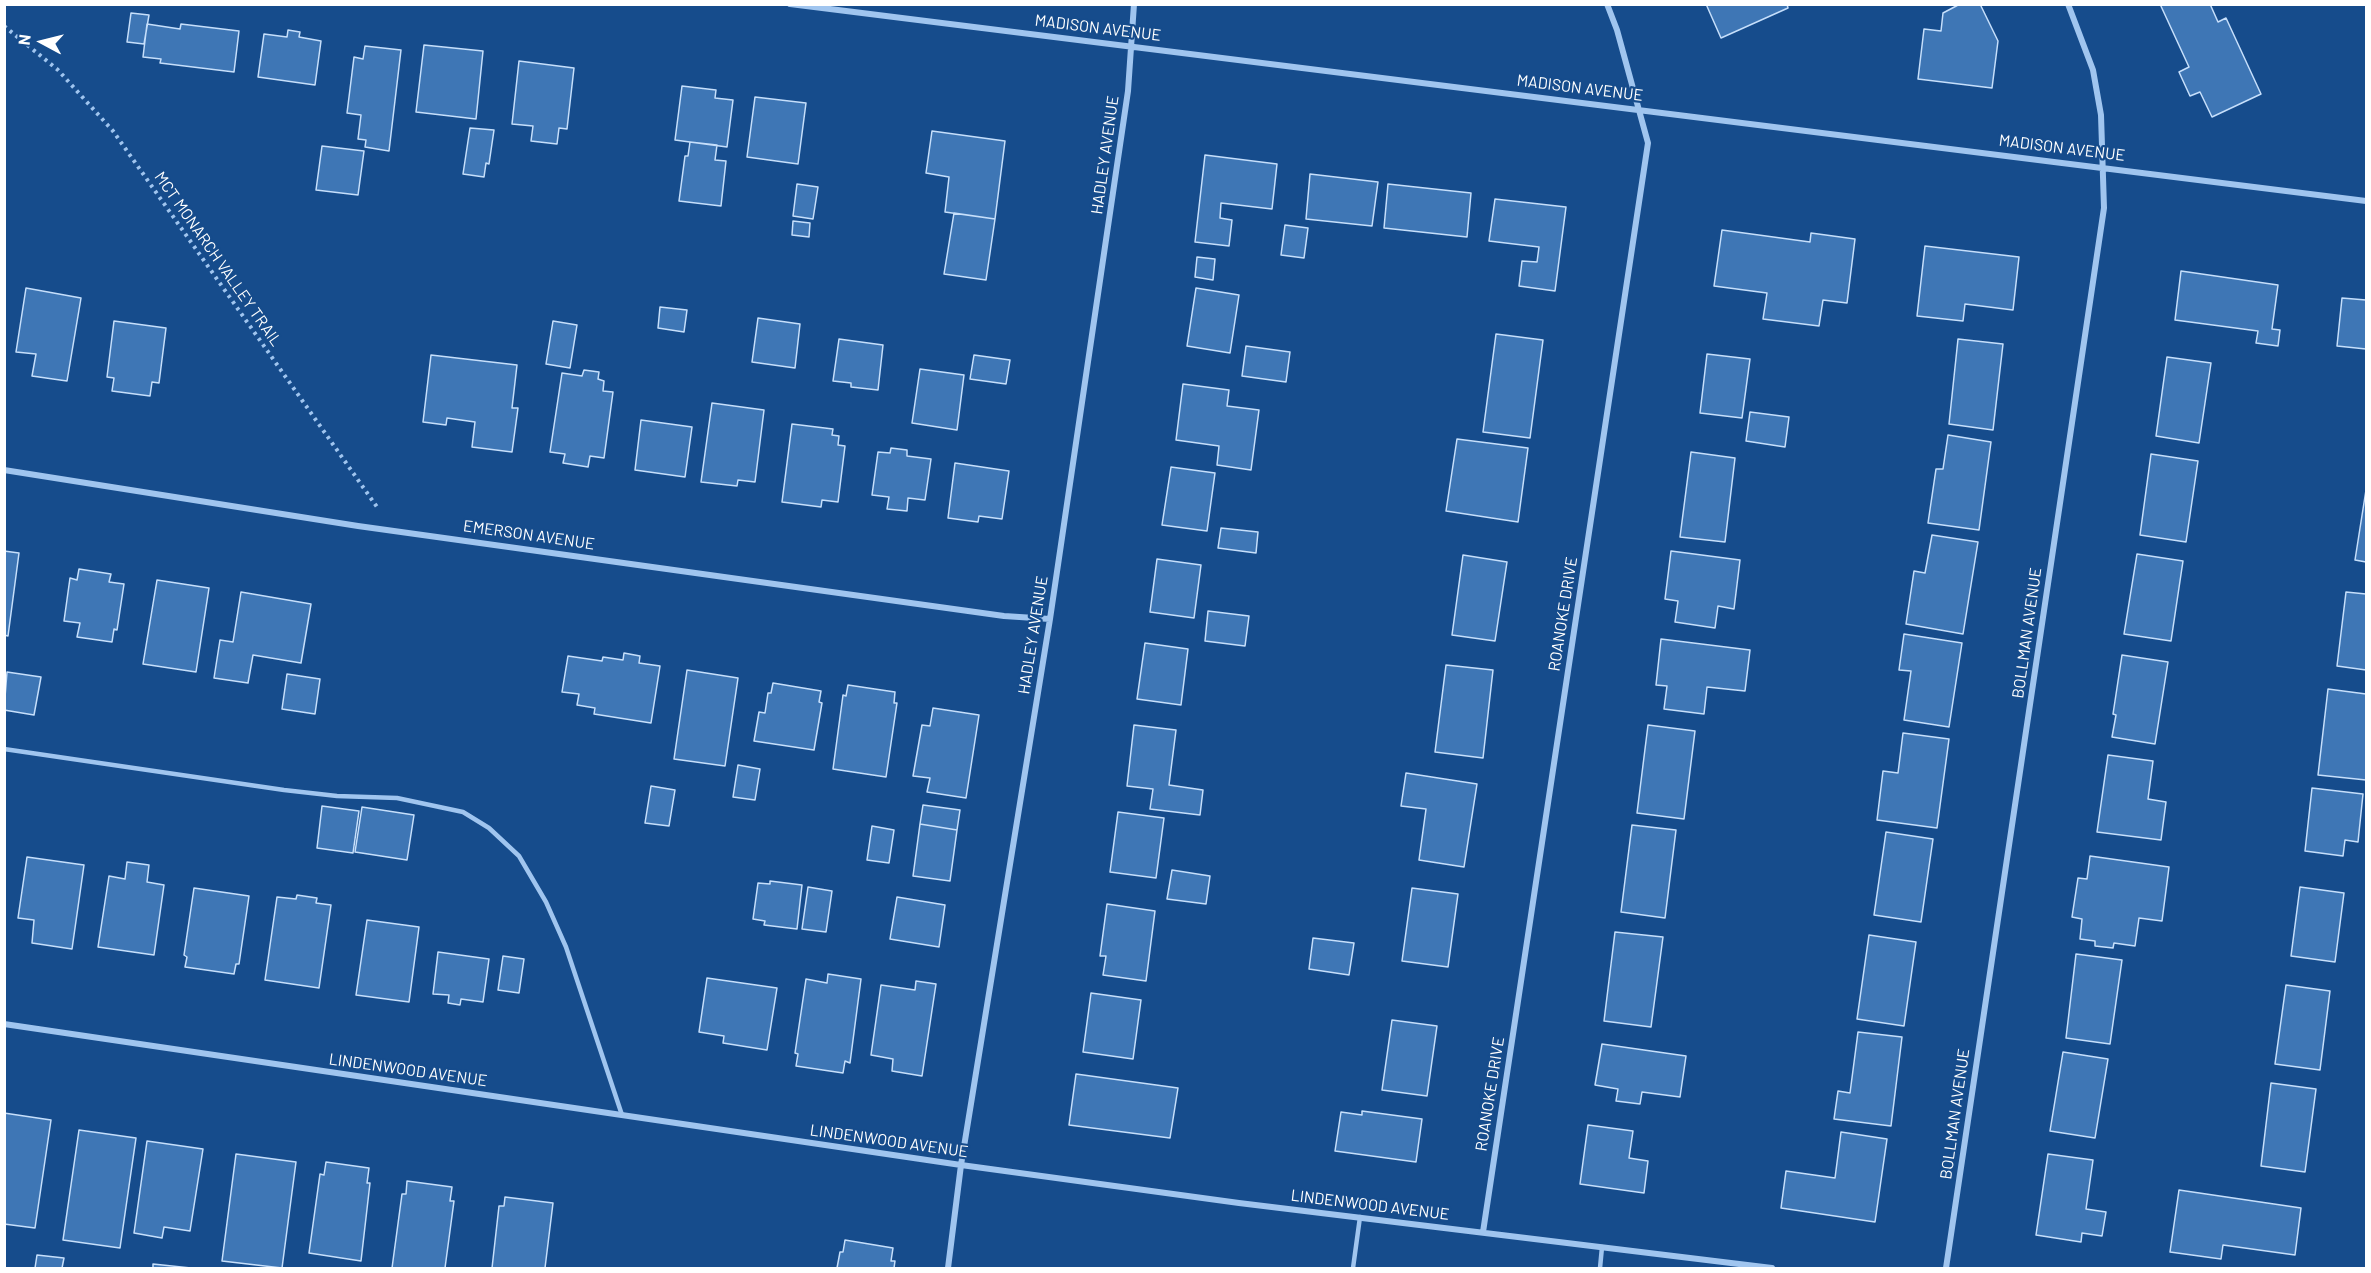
<!DOCTYPE html>
<html>
<head>
<meta charset="utf-8">
<style>
  body { margin:0 }
  #map { position:relative; width:2371px; height:1273px; overflow:hidden; background:#164c8c; font-family:Barlow,sans-serif }
  canvas { display:block }
  .frame { position:absolute; inset:0; border:6px solid #fff; pointer-events:none }
  .north { position:absolute; left:12px; top:12px; width:60px; height:60px; -webkit-text-stroke:4px #164c8c; paint-order:stroke; rotate:277deg; font-size:16px; font-weight:700; line-height:24px; text-align:center; color:#fff }
  .north::after { content:''; display:block; margin:auto; width:21px; height:27px; background:#fff; clip-path:polygon(50% 0,100% 100%,50% 72%,0 100%) }
</style>
</head>
<body>
<div id="map">
<canvas width="2371" height="1273"></canvas>
<div class="frame"></div>
<div class="north">N</div>
</div>
<script>
const ctx = document.querySelector('canvas').getContext('2d');
ctx.lineJoin = 'round';
function fill(path, color) { ctx.fillStyle = color; ctx.fill(path, 'evenodd'); }
function trace(path, color, width, dash) { ctx.strokeStyle = color; ctx.lineWidth = width; ctx.lineCap = dash ? 'butt' : 'round'; ctx.setLineDash(dash || []); ctx.stroke(path); }
function label(font, color, halo, rows, align = 'center') {
  ctx.font = font + ' Barlow,sans-serif'; ctx.lineWidth = 4.5; ctx.setLineDash([]); ctx.textBaseline = 'middle'; ctx.strokeStyle = halo; ctx.fillStyle = color; for (const [text, x, y, turn = 0] of rows) {
    ctx.save(); ctx.translate(x, y); ctx.rotate((+turn || 0) * Math.PI / 180); ctx.textAlign = isNaN(turn) ? turn : align; if (halo) ctx.strokeText(text, 0, 0); ctx.fillText(text, 0, 0); ctx.restore();
  }
}
const building = new Path2D(`
  M1706,4H1787L1788,8L1721,38Z
  M1960,4H1980L1998,41L1992,88L1918,79L1924,29L1941,31L1943,13Z
  M2160,4H2210L2218,22L2226,18L2261,94L2212,117L2200,92L2190,96L2179,72L2189,67Z
  M131,13L149,15L144,44L127,42Z
  M147,24L180,29L181,24L239,31L234,72L160,63L161,59L143,57Z
  M288,30L300,32L299,37L321,41L315,85L258,77L264,34L287,37Z
  M424,45L483,51L476,119L416,112Z
  M365,46L401,50L389,151L365,147L366,140L358,139L361,115L347,113L354,57L363,59Z
  M519,61L574,68L567,129L559,128L557,144L531,141L533,126L512,124Z
  M682,86L716,90L715,98L733,100L727,147L675,140Z
  M755,97L806,103L798,164L747,157Z
  M470,128L494,130L489,164L486,163L484,177L463,174Z
  M932,131L1005,141L995,219L945,212L949,177L926,173Z
  M690,142L717,145L715,160L726,161L721,206L679,201L685,156H688Z
  M322,146L364,151L358,195L316,190Z
  M1205,155L1277,164L1272,209L1221,203L1220,218L1232,220L1229,246L1195,242Z
  M1310,174L1378,182L1372,226L1306,219Z
  M797,184L818,187L813,219L793,216Z
  M1388,184L1471,193L1467,237L1384,228Z
  M1495,199L1566,207L1555,291L1519,286L1522,261L1537,262L1539,247L1489,241Z
  M954,213L995,219L986,280L944,274Z
  M793,221L810,223L809,237L792,235Z
  M1285,225L1308,228L1304,258L1281,255Z
  M1722,230L1810,242L1811,233L1855,239L1847,303L1823,300L1819,326L1763,319L1767,293L1714,286Z
  M1925,246L2019,257L2013,310L1965,304L1963,321L1917,316Z
  M1197,257L1215,259L1213,280L1195,277Z
  M2181,271L2278,285L2272,329L2280,330L2278,346L2256,343L2258,331L2175,320Z
  M26,288L81,298L67,381L32,376L36,354L16,352Z
  M1196,288L1239,295L1230,353L1187,346Z
  M2342,298L2366,300V349L2337,346Z
  M660,307L687,310L684,332L658,328Z
  M758,318L800,324L795,368L752,362Z
  M114,321L166,328L159,383L152,382L150,396L112,391L114,378L107,377Z
  M553,321L577,325L570,368L546,364Z
  M1496,334L1543,340L1530,438L1483,432Z
  M839,339L883,345L878,390L851,387V383L833,381Z
  M1958,339L2003,344L1993,430L1949,424Z
  M1246,346L1290,352L1286,382L1242,376Z
  M1707,354L1750,359L1742,418L1700,413Z
  M431,355L517,365L512,408H518L512,452L472,447L475,422L447,418L446,425L423,422Z
  M974,355L1010,360L1006,384L970,379Z
  M2167,357L2211,363L2199,443L2156,436Z
  M920,369L964,375L957,430L912,423Z
  M584,370L599,372L598,379L604,381L603,391L613,392L604,458L590,456L588,467L563,463L565,454L550,452L562,373L582,376Z
  M1183,384L1229,390L1227,406L1259,410L1251,470L1217,465L1219,446L1176,440Z
  M712,403L764,410L755,482L738,480L737,486L701,482Z
  M1750,412L1789,417L1785,447L1746,441Z
  M641,420L692,427L685,477L635,470Z
  M792,424L833,429L832,435L839,436L838,445L845,446L838,502L822,500L821,507L782,502Z
  M1948,435L1991,442L1979,530L1928,523L1936,469H1943Z
  M1457,439L1528,448L1518,522L1446,511Z
  M891,448L907,450V456L931,459L925,500L908,498L907,511L887,509L889,497L872,495L878,452L890,453Z
  M1691,452L1735,458L1725,542L1680,537Z
  M2151,454L2198,461L2186,542L2140,535Z
  M955,463L1009,471L1002,519L979,516L978,522L948,518Z
  M1171,467L1215,473L1207,531L1162,525Z
  M2366,490V562L2355,560Z
  M1221,528L1258,532L1256,553L1218,548Z
  M1932,535L1978,542L1963,634L1906,624L1914,571L1925,573Z
  M4,551L19,553L8,636L4,635Z
  M1671,551L1740,560L1734,609L1718,606L1715,628L1675,622L1678,601L1665,599Z
  M2137,554L2183,561L2171,641L2124,634Z
  M1463,555L1507,562L1495,641L1452,635Z
  M1157,559L1201,565L1194,618L1150,612Z
  M79,569L111,574L109,582L124,584L117,630L114,629L112,642L77,637L80,623L64,621L70,578L77,580Z
  M157,580L209,588L196,672L143,664Z
  M241,592L311,604L301,663L253,655L248,683L214,678L220,640L233,642Z
  M2346,592L2366,594V670L2337,666Z
  M1208,611L1249,616L1245,646L1205,641Z
  M1904,634L1962,643L1949,727L1904,720L1911,671L1899,670Z
  M1661,639L1750,650L1745,691L1707,687L1704,714L1664,709L1667,686L1656,685Z
  M1145,643L1188,649L1181,705L1137,699Z
  M624,653L640,656L639,663L660,666L651,723L594,714L595,708L577,705L579,694L562,692L568,656L602,661L603,657L623,660Z
  M2122,655L2168,662L2155,744L2112,737L2116,715L2113,714Z
  M1446,665L1493,670L1483,758L1435,752Z
  M687,670L738,678L725,766L674,759Z
  M7,672L41,677L34,715L4,710Z
  M287,674L320,679L315,714L282,709Z
  M773,683L821,691L819,702L822,703L814,750L754,741L759,712L765,713L768,693H771Z
  M848,685L895,692L894,703H897L886,777L833,769L843,695L846,696Z
  M2328,689L2366,694V780L2318,775Z
  M933,708L979,715L966,798L927,792L930,778L913,776L922,725L930,726Z
  M1134,725L1176,730L1169,785L1203,790L1200,815L1150,809L1153,789L1127,786Z
  M1648,725L1695,731L1684,819L1637,813Z
  M1903,733L1949,739L1937,828L1877,820L1883,771L1898,773Z
  M2108,755L2153,761L2148,799L2166,802L2161,840L2097,832Z
  M738,765L760,769L755,800L733,797Z
  M1406,773L1477,784L1464,867L1419,860L1426,809L1401,806Z
  M651,786L675,790L669,826L645,823Z
  M2312,788L2363,794L2358,842L2345,840L2343,856L2305,851Z
  M923,805L960,810L957,830L920,824Z
  M322,806L359,811L353,853L317,848Z
  M362,807L414,815L407,860L355,852Z
  M1118,812L1164,818L1156,878L1110,872Z
  M920,824L957,830L950,881L913,876Z
  M1632,825L1676,830L1665,918L1621,912Z
  M872,826L894,830L889,863L867,860Z
  M1886,832L1933,839L1921,922L1874,915Z
  M2090,856L2169,867L2162,921L2139,918L2135,946L2114,943L2113,948L2095,946V941L2080,939L2082,919L2072,917L2078,878L2087,879Z
  M27,857L84,865L72,949L32,943L34,920L18,918Z
  M127,862L149,865L147,882L164,885L154,955L98,947L109,876L125,879Z
  M1172,870L1210,876L1206,904L1167,899Z
  M770,881L802,885L797,929L764,925L765,921L753,919L758,883L770,884Z
  M808,887L832,891L826,932L802,929Z
  M2300,887L2344,893L2335,962L2291,956Z
  M194,888L249,896L239,964H236L234,974L185,967L187,957L184,955Z
  M1412,888L1458,894L1448,967L1402,961Z
  M297,895L317,898L316,903L331,905L319,988L265,980L277,897L296,899Z
  M897,897L945,905L939,947L890,939Z
  M1107,904L1155,911L1146,981L1103,975L1106,956H1100Z
  M367,920L419,927L409,1002L356,995Z
  M1615,932L1663,937L1651,1027L1604,1021Z
  M1869,935L1916,942L1904,1026L1857,1019Z
  M1313,938L1354,943L1349,975L1309,969Z
  M438,952L489,959L483,1002L461,999L460,1005L448,1003L449,995L433,994Z
  M2076,954L2122,960L2110,1044L2066,1038Z
  M503,956L524,959L519,993L498,990Z
  M828,974L861,979L850,1063L845,1061L843,1073L796,1066L798,1054L795,1053L806,979L827,983Z
  M707,978L777,988L767,1050L723,1043L724,1036L699,1032Z
  M916,981L936,984L922,1076L892,1071L893,1059L871,1055L881,985L915,990Z
  M2286,985L2330,991L2320,1070L2275,1064Z
  M1091,993L1141,1000L1133,1059L1083,1052Z
  M1392,1020L1437,1026L1427,1096L1382,1090Z
  M1858,1032L1902,1037L1891,1126L1834,1119L1838,1091L1850,1093Z
  M1602,1044L1686,1056L1680,1097L1642,1092L1640,1104L1616,1101L1618,1089L1595,1085Z
  M2063,1052L2108,1059L2095,1138L2050,1131Z
  M1076,1074L1178,1088L1170,1138L1069,1125Z
  M2271,1083L2316,1089L2305,1172L2261,1166Z
  M1362,1111L1422,1119L1416,1162L1335,1151L1341,1112L1362,1115Z
  M4,1113L51,1120L35,1228L4,1224Z
  M1588,1125L1633,1131L1629,1158L1648,1161L1644,1193L1580,1184Z
  M79,1130L136,1138L120,1248L63,1240Z
  M1841,1132L1887,1139L1875,1222L1781,1208L1786,1171L1835,1178Z
  M147,1141L203,1149L190,1231L164,1227L162,1238L134,1233Z
  M236,1154L296,1162L282,1268L222,1261Z
  M2048,1154L2093,1160L2086,1209L2106,1212L2102,1236L2082,1233L2081,1242L2036,1235Z
  M326,1162L369,1168L367,1183H370L361,1261L309,1253L320,1174L324,1175Z
  M407,1181L452,1187L450,1201H454L445,1268H392L402,1194H406Z
  M2179,1190L2301,1208L2295,1255L2223,1245L2221,1259L2170,1252Z
  M505,1197L553,1203L545,1268H492L499,1206H504Z
  M845,1240L893,1248L891,1261H895L894,1268H837L840,1252H843Z
  M37,1255L64,1258L62,1268H35Z
  M153,1264L191,1268H153Z`);
const path = new Path2D(`
  M4,26L58,70L113,131L377,507`);
const lane = new Path2D(`
  M4,749L284,790L337,796L397,798L463,812L489,828L519,856L546,902L566,947L622,1115
  M1353,1268L1360,1217
  M1600,1268L1602,1247`);
const street = new Path2D(`
  M790,4L2366,201
  M4,470L358,526L1004,616L1050,619
  M4,1024L961,1165L1239,1203L1772,1268
  M1483,1232L1648,143L1617,30L1607,4
  M948,1268L961,1165L1050,619L1128,91L1134,4
  M1946,1268L2104,208L2101,115L2093,70L2068,4`);
const streetNames = [
  ["MADISON AVENUE",1098,28,7],
  ["MADISON AVENUE",1580,88,7],
  ["MADISON AVENUE",2062,148,7],
  ["HADLEY AVENUE",1105,155,-82],
  ["MCT MONARCH VALLEY TRAIL",218,259,55],
  ["EMERSON AVENUE",529,535,8],
  ["ROANOKE DRIVE",1563,614,-81],
  ["BOLLMAN AVENUE",2027,633,-82],
  ["HADLEY AVENUE",1033,635,-81],
  ["LINDENWOOD AVENUE",408,1070,8],
  ["ROANOKE DRIVE",1490,1094,-81],
  ["BOLLMAN AVENUE",1955,1114,-82],
  ["LINDENWOOD AVENUE",889,1141,8],
  ["LINDENWOOD AVENUE",1370,1205,7]
];
fill(building, '#3e76b5');
trace(building, '#c6dffb', 1.5);
trace(path, '#a0c5ef', 4, [3, 4.5]);
trace(lane, '#a0c5ef', 4.5);
trace(street, '#a0c5ef', 6);
label('16px', '#fff', '#164c8c', streetNames);
</script>
</body>
</html>
